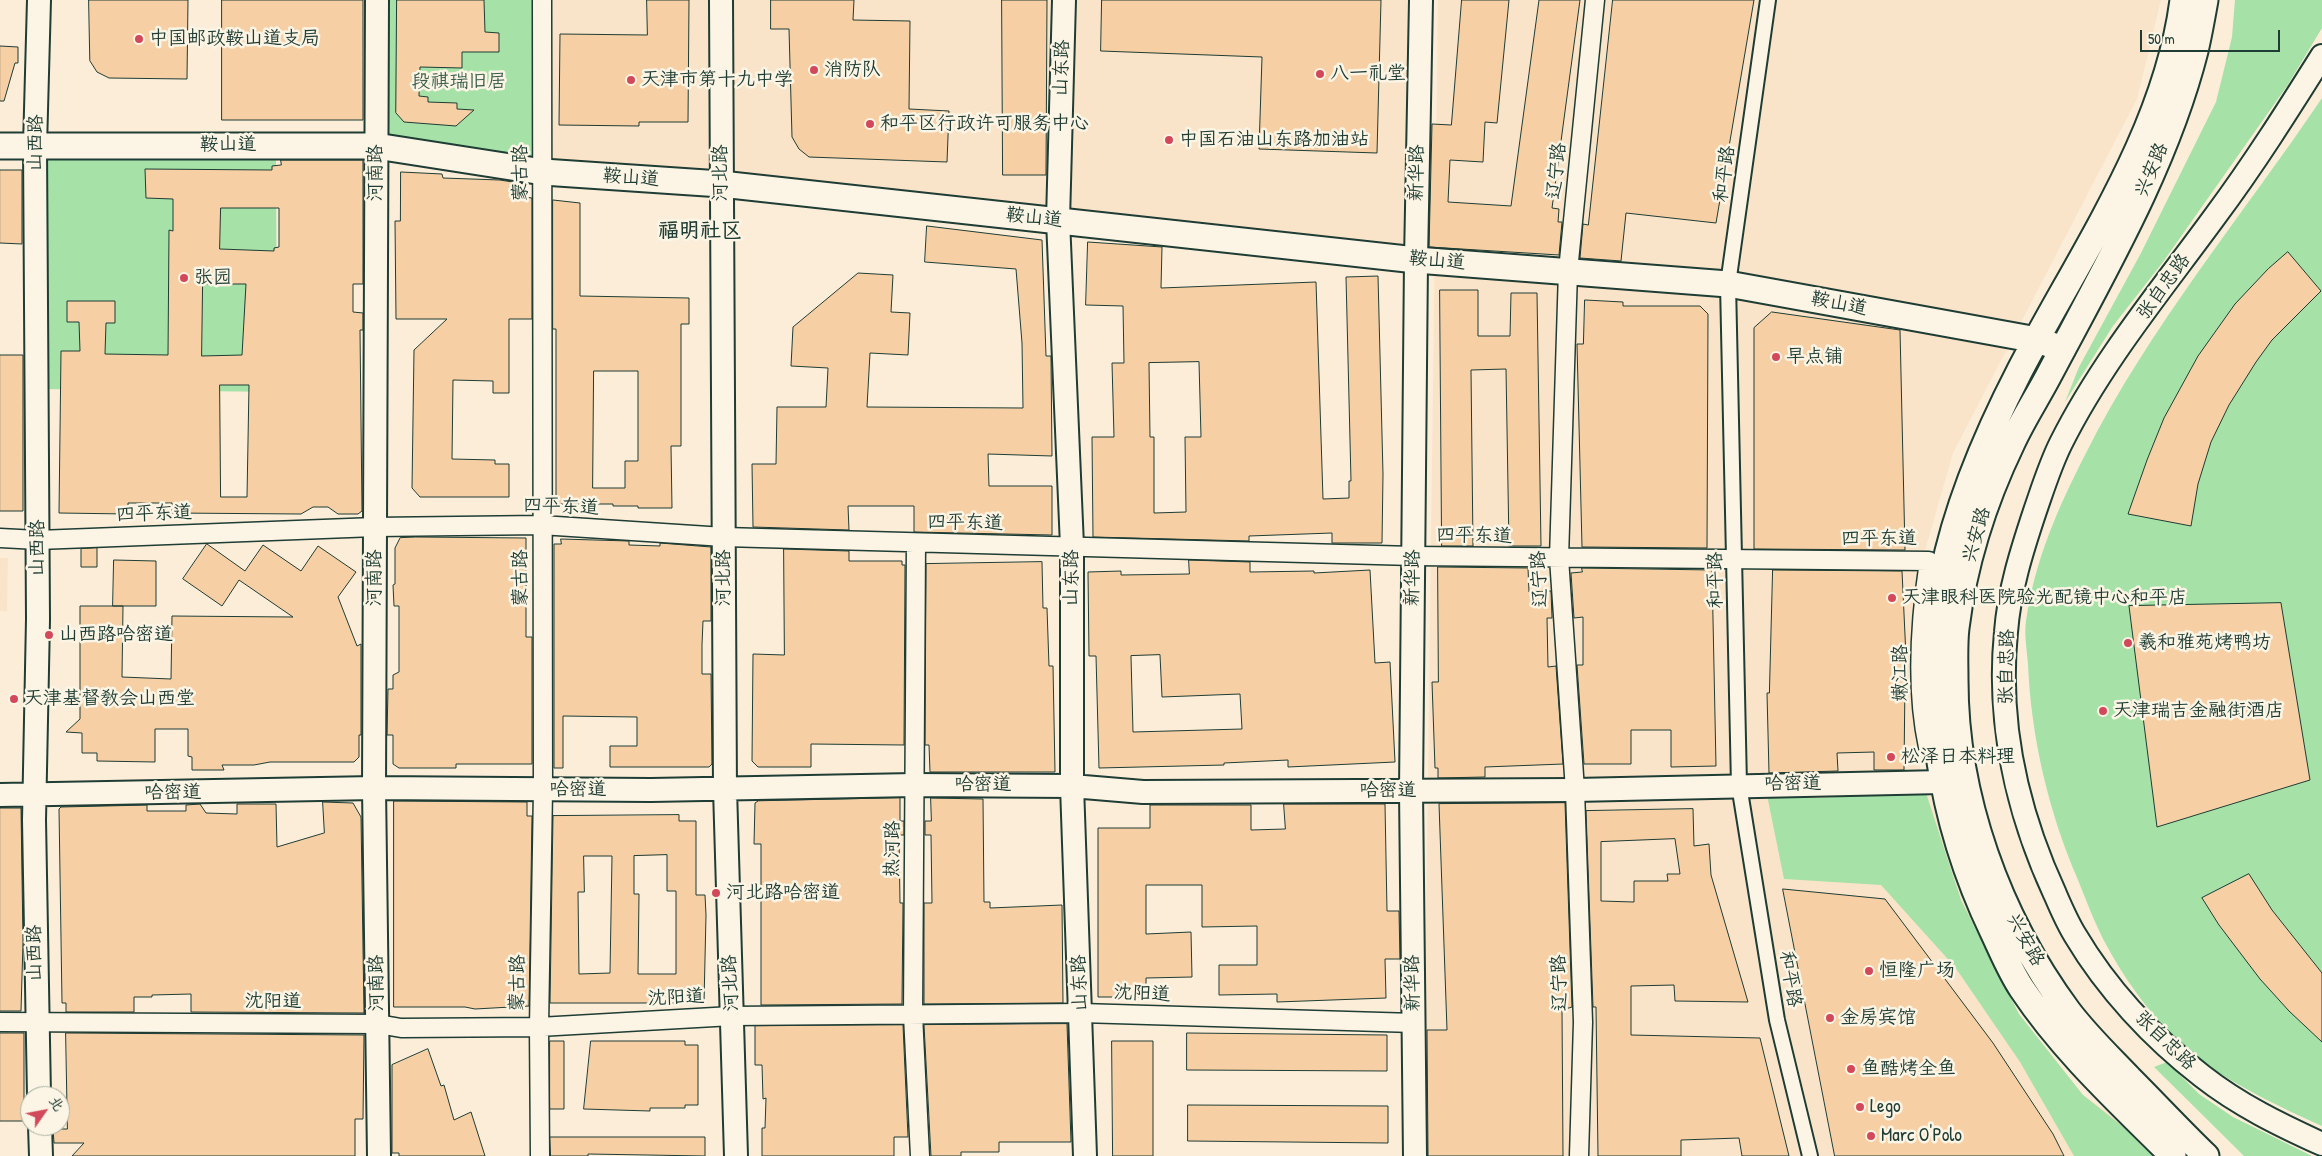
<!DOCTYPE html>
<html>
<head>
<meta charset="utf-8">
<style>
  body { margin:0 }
  #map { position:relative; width:2322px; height:1156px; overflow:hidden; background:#fbedd8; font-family:"Patrick Hand","LXGW WenKai TC",sans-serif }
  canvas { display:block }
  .north { position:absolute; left:20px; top:1086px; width:50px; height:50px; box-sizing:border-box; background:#fcf5e5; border:1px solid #a4ab9e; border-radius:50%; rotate:57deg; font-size:14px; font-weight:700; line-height:20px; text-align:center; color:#1f3d34 }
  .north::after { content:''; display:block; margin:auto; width:18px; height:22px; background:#d1495b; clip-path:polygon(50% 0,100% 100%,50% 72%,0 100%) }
  .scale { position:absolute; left:2140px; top:30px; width:140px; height:22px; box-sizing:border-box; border:2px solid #1f3d34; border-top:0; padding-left:6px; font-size:15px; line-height:18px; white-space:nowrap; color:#1f3d34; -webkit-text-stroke:4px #fcf5e5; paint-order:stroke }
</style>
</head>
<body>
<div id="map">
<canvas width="2322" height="1156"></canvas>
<div class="north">北</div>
<div class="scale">50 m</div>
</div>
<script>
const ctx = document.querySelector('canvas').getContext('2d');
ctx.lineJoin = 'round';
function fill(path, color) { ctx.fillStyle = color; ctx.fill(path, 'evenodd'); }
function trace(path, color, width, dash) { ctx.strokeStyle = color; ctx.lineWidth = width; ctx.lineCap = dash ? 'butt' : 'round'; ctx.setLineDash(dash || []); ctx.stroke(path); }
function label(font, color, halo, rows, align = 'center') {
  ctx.font = font + ' "Patrick Hand","LXGW WenKai TC",sans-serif'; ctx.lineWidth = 5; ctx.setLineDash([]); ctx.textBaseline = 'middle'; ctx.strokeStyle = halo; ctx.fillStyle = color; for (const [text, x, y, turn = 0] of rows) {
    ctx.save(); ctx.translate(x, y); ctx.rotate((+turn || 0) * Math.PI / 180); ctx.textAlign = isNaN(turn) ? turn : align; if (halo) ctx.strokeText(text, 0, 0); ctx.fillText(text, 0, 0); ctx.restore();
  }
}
const built = new Path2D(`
  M553,0H710V173L552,161Z
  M721,0H1414L1411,252L724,177Z
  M1438,0H2161L2137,99L1953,453L1916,582L1915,696L1920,767L1952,864L1998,973L2019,1014L2083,1095L2128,1126L2159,1156H1423Z
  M0,558H8L7,611H0Z`);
const green = new Path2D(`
  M387,0H532L533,166L383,149Z
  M2235,0H2322V28L2287,86L2163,262L2113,326L2065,402L2079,367L2141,253L2216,102L2232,37Z
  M2322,98V1126C2284,1109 2242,1089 2207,1065C2166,1035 2132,992 2108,948C2096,927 2087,902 2078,880C2049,813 2031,738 2028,664C2027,650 2024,635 2026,621C2035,559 2058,508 2086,453C2150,326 2243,215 2322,98Z
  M42,153L276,154L277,392L43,389Z
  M1926,793L1961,900L2019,1014L2083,1095L2126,1129L2155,1156H2074L2020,1062L1955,967L1881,885L1784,879L1767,795L1816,798Z
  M2167,1062L2199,1094L2233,1117L2312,1156H2244L2154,1067Z`);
const building = new Path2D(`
  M89,0H188L187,79L109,78L97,72L90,61Z
  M222,0H363V120H222Z
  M397,0H484L485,32L499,33V52H462V68L420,67L419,96L428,97V102L457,103V109L474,110L456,126L404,122L396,113Z
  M647,0H689L688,122H639V126L559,125L560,34L647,35Z
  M771,0H854L853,20L910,21L909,109L949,111L947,162L809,157L799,149L792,137L789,29H771Z
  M1002,0H1047L1046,175H1003Z
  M1102,0H1381L1377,153L1259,149L1262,57L1101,51Z
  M1462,0H1509L1497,123L1485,122L1483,162L1450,160L1448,202L1511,206L1539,0H1580L1552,208L1559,209L1558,222H1562L1559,255L1429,247L1432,124L1451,125Z
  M1613,0H1754L1716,223L1626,213L1621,261L1580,258L1583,224L1588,225Z
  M0,46L18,47V63H15L4,101H0Z
  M281,160H363V284H353V312L363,313V330H360L362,511L358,514H338L328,507H313L301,514L172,513V503H128V514L59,513L61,351H80L79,322H67V301H115V323H106L105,354L168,355L169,230L173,231V199L146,198L145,169L272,170V166L281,165ZM221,208H279V247L274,248V251L220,249ZM203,284H246L242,355L202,356ZM220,385H249L247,497H221Z
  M0,170H22V244L0,243Z
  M401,172L442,174L443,178L500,180L525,184L524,197L532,198V319H509V393H493V381L453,380L452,459L495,460V464H509V497H420L412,488L414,350L447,319H396L395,221H400Z
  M553,200L580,203V296L689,298V324H681V446H671L672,508H638V506H613V504H556V329H553ZM594,371H638V461H625V488H593Z
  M927,226L1042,240L1046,356H1051V359L1052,456L988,454L989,486H1052V535L914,532V506H848L849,530L753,527L752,464H776L777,407H826L828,368L791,366L793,327L858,273L893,275L891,312L910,313L908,355L870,353L867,407L1023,408L1022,343L1016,269L925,262Z
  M1088,242L1162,247L1161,288L1316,282L1323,499L1349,498V481H1351L1346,277L1378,276L1383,474L1382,543H1332V533L1249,536V541L1093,537L1092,437H1114L1112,363H1124L1123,306L1086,305ZM1199,362L1201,437H1185L1186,512L1154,513V437H1150L1149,363Z
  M2288,252L2321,291L2272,340L2256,362L2229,405L2211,442L2198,484L2191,526L2128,514L2147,460L2164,418L2198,356L2235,304L2268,269Z
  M1440,290H1478V336H1510L1511,293H1537L1541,546H1509L1506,369L1471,370L1473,546H1442Z
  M1585,300L1623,302V306H1700L1708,314L1707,548L1582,547L1577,344H1583Z
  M1772,312L1900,330L1905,550L1754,549V328Z
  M0,355H23V511H0Z
  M416,537L526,538V637H532V764H456V768H399L393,764V735H387L388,689H393V675L399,672V606H394L393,585L395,584V548L400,538Z
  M561,539L629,541V545L660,546V543L711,547V621H703L702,645V674H711L712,764L709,767H610V746H637V717L563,716V768H554V544H561Z
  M207,544L245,571L263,545L301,571L318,546L356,572L338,597L357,646L361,644V735H359V757L354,762H270L254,765H222L224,770H192V757L188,756V729H155V762L97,761V753H82V733L66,732L80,719V606H123L122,677L171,679L172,616L293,617L239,580L222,606L183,579Z
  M97,548V567H81V549Z
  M784,549L849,551V561H902V565H905L904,745L811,744V767H758L752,761L753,654L784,655Z
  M114,560L156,561V606H113Z
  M1189,560L1250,562V572L1314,571V573L1370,570L1375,663L1390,662L1395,762L1288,767V760L1224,763V765L1099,768L1096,656H1089L1088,572L1121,571V575L1189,574ZM1160,655L1162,697L1240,694L1242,729L1133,732L1131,656Z
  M1042,562L1043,608H1047L1049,666H1053L1055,772H930L929,745H925L926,564Z
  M1438,567L1528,568L1529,592L1551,591L1552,618H1547L1548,667L1556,666L1563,764L1485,767V777L1438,778V768H1435L1432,682H1438Z
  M1582,568L1712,570L1716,766L1671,767V730H1631V764H1584L1577,665H1583V617L1574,618L1571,573L1582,572Z
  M1773,570L1902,571L1907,678H1905L1904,770H1874V752L1837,753L1838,771L1769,773L1767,693H1769Z
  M2281,603L2310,780L2157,827L2129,606Z
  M900,798V821H904V835H899L900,903H903L902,1004L761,1005V844H754L755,803L758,801Z
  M931,798L983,799L984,902H990V908L1062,905L1063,1003L924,1004V903H932L931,835H925V821H931Z
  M394,801L527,802V816H532L529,1006L475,1009L465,1007H394Z
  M323,802L353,803L361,817L364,1013L191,1012V994L152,995V997H134V1012H66V1003H62L59,809L61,807L147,805V811H186V805L200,804L206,813L237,814V804H276L277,847L324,833Z
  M1565,803L1572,1007L1562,1010L1563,1156H1428L1427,1030H1447L1439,804Z
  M1284,804H1385L1387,911H1399L1400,959H1385L1386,998L1277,1002V994L1219,995V965H1257V926L1202,927V885H1146V934L1191,932L1192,977L1146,978V997H1098V828H1150V805H1251V830L1285,829Z
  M0,808H21L23,942L21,1011H0Z
  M1693,809L1694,846L1709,844L1711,875L1748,1002L1675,1001L1674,985L1631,986V1035L1760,1038L1789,1156H1742L1739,1138L1681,1140V1156H1598L1596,1007H1593L1586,811ZM1675,839L1680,874H1667L1668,881H1634V902L1601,901V842Z
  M679,815V821H696V895H705L706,915L704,1003H550L553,816ZM667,855V891H676V974H638L639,894H634V856ZM584,856H612L610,973L579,974L578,892H584Z
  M2249,874L2272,910L2322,973V1042L2289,1011L2260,979L2219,925L2202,898Z
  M1783,889L1885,899L1993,1043L2053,1134L2064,1156H1835Z
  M1067,1024L1071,1142H999V1152H961V1156H931L924,1025Z
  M903,1025L908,1137H894V1156H762V1128H765L766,1098L763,1099L762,1065H755V1026Z
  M0,1033H24V1121H0Z
  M66,1033L364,1035L363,1119H355V1156H72L84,1143H54L53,1129H67Z
  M1187,1033L1387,1035V1071L1187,1070Z
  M550,1041H564V1109H550Z
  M591,1041H685V1045H698V1105H685V1108H650V1111L584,1109Z
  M1112,1041H1153V1156H1113Z
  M428,1049L441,1086L444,1085L454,1120L471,1112L485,1156H399V1153H392V1065Z
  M1188,1105L1388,1106V1143L1188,1141Z
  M550,1137H705V1156L588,1154V1156H551Z`);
const pedestrian = new Path2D(`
  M1768,0L1728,284L1739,785L1777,1020L1810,1156`);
const minor = new Path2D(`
  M0,538L38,540L375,527L541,525L724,537L1413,556L1929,561C1920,621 1915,687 1928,747
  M916,543L913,1015L920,1156
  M0,1022L378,1024L401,1028L539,1027L732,1016L1081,1013L1414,1023
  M540,1156L539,1027L543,790L542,0
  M1579,1156L1583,1022L1575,790L1559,558L1568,271L1595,0`);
const tertiary = new Path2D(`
  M377,0L374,788L379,1156
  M721,0L725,789L736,1156
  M1064,0L1058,220L1072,546V786L1085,1156
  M2322,56C2288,110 2254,164 2216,215C2162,289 2102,361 2061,443C2050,465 2043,488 2035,511C2022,550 2009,591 2006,632C1997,722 2017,812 2055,894C2061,908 2067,922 2075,935C2107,989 2153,1038 2202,1076C2239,1105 2280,1125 2322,1144
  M0,795L374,788L651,790L914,785L1072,786L1143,792L1575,790L1942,782L1961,779
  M39,1096L34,820L38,619L35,147L39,0
  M40,1126L41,1156
  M1415,1156L1411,791L1416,260L1421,0`);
const secondary = new Path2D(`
  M2205,0C2202,17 2199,34 2195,51C2166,165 2104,271 2049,375C2037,398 2023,419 2012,443C1984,501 1964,563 1956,628C1954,645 1955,662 1955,680C1955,797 1998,916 2068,1011C2086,1035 2108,1056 2129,1078C2155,1104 2180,1131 2206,1156
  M0,146H376L543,172L721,184L1416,260L1728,284L2037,340L2063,349
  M2173,1156C2120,1103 2064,1052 2022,989C2010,971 2002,951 1993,932C1940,822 1919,694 1943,574C1957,503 1987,434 2020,370C2081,253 2166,133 2183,0`);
const markers = [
  [139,39,5,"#d1495b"],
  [814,70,5,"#d1495b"],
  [1320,74,5,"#d1495b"],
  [631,80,5,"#d1495b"],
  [870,124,5,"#d1495b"],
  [1169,140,5,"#d1495b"],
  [184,278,5,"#d1495b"],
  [1776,357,5,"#d1495b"],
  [1892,598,5,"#d1495b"],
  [49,635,5,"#d1495b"],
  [2128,643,5,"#d1495b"],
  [14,699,5,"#d1495b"],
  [2103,711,5,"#d1495b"],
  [1891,757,5,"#d1495b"],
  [716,893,5,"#d1495b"],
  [1869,971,5,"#d1495b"],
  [1830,1018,5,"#d1495b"],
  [1851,1069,5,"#d1495b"],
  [1860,1107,5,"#d1495b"],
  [1871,1136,5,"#d1495b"]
];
const poiNames = [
  ["中国邮政鞍山道支局",149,39],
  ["消防队",824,70],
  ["八一礼堂",1330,74],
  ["天津市第十九中学",641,80],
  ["和平区行政许可服务中心",880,124],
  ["中国石油山东路加油站",1179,140],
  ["张园",194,278],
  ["早点铺",1786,357],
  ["天津眼科医院验光配镜中心和平店",1902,598],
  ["山西路哈密道",59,635],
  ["羲和雅苑烤鸭坊",2138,643],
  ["天津基督教会山西堂",24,699],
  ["天津瑞吉金融街酒店",2113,711],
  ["松泽日本料理",1901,757],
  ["河北路哈密道",726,893],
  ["恒隆广场",1879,971],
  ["金房宾馆",1840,1018],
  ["鱼酷烤全鱼",1861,1069],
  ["Lego",1870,1107],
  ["Marc O'Polo",1881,1136]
];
const streetNames = [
  ["山东路",1062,68,-88],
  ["山西路",36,143,-89],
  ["鞍山道",228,145],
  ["兴安路",2152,170,-67],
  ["辽宁路",1557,171,-84],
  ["河南路",376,173,-90],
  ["蒙古路",521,173,-90],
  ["河北路",721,173,-90],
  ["新华路",1417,173,-89],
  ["和平路",1725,174,-82],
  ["鞍山道",631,178,4],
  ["鞍山道",1034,218,6],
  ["鞍山道",1437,261,5],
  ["张自忠路",2164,287,-54],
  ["鞍山道",1839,304,11],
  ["四平东道",561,507,2],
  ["四平东道",154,514,-2],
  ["四平东道",965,523,1],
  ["兴安路",1977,535,-74],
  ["四平东道",1474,536,1],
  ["四平东道",1879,539],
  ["山西路",38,548,-90],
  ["河南路",375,578,-90],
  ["蒙古路",521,578,-90],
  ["河北路",724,578,-90],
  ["山东路",1072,578,-90],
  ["新华路",1413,578,-89],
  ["辽宁路",1540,579,-93],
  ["和平路",1716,580,-91],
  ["张自忠路",2007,667,-89],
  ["嫩江路",1901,673,-90],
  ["哈密道",1793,784,-1],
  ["哈密道",983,785],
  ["哈密道",578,790],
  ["哈密道",1388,791],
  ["哈密道",173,793,-1],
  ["热河路",893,849,-89],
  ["兴安路",2025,940,61],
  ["山西路",35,953,-91],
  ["和平路",1790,979,81],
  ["河南路",377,983,-91],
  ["蒙古路",518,983,-89],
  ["河北路",731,983,-93],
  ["山东路",1080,983,-92],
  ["新华路",1413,983,-91],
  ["辽宁路",1560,983,-92],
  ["沈阳道",1142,994,2],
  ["沈阳道",676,998,-3],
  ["沈阳道",273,1002],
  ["张自忠路",2165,1041,44]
];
const parkNames = [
  ["段祺瑞旧居",459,82]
];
const quarterNames = [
  ["福明社区",700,231]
];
fill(built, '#fae4c9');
fill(green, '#a6e2a8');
fill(building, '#f6cfa5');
trace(building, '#1f3d34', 1);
trace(pedestrian, '#1f3d34', 18);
trace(minor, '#1f3d34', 21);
trace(tertiary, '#1f3d34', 26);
trace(secondary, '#1f3d34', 29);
trace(pedestrian, '#fcf5e5', 14);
trace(minor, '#fcf5e5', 18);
trace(tertiary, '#fcf5e5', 22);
trace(secondary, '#fcf5e5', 25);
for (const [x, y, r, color] of markers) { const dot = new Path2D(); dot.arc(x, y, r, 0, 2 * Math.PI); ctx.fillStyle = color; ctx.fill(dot); trace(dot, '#fcf5e5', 2); }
label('19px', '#1f3d34', '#fcf5e5', poiNames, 'left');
label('19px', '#1f3d34', '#fcf5e5', streetNames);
label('19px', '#3a5e4b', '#fcf5e5', parkNames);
label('bold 21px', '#1f3d34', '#fcf5e5', quarterNames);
</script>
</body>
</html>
